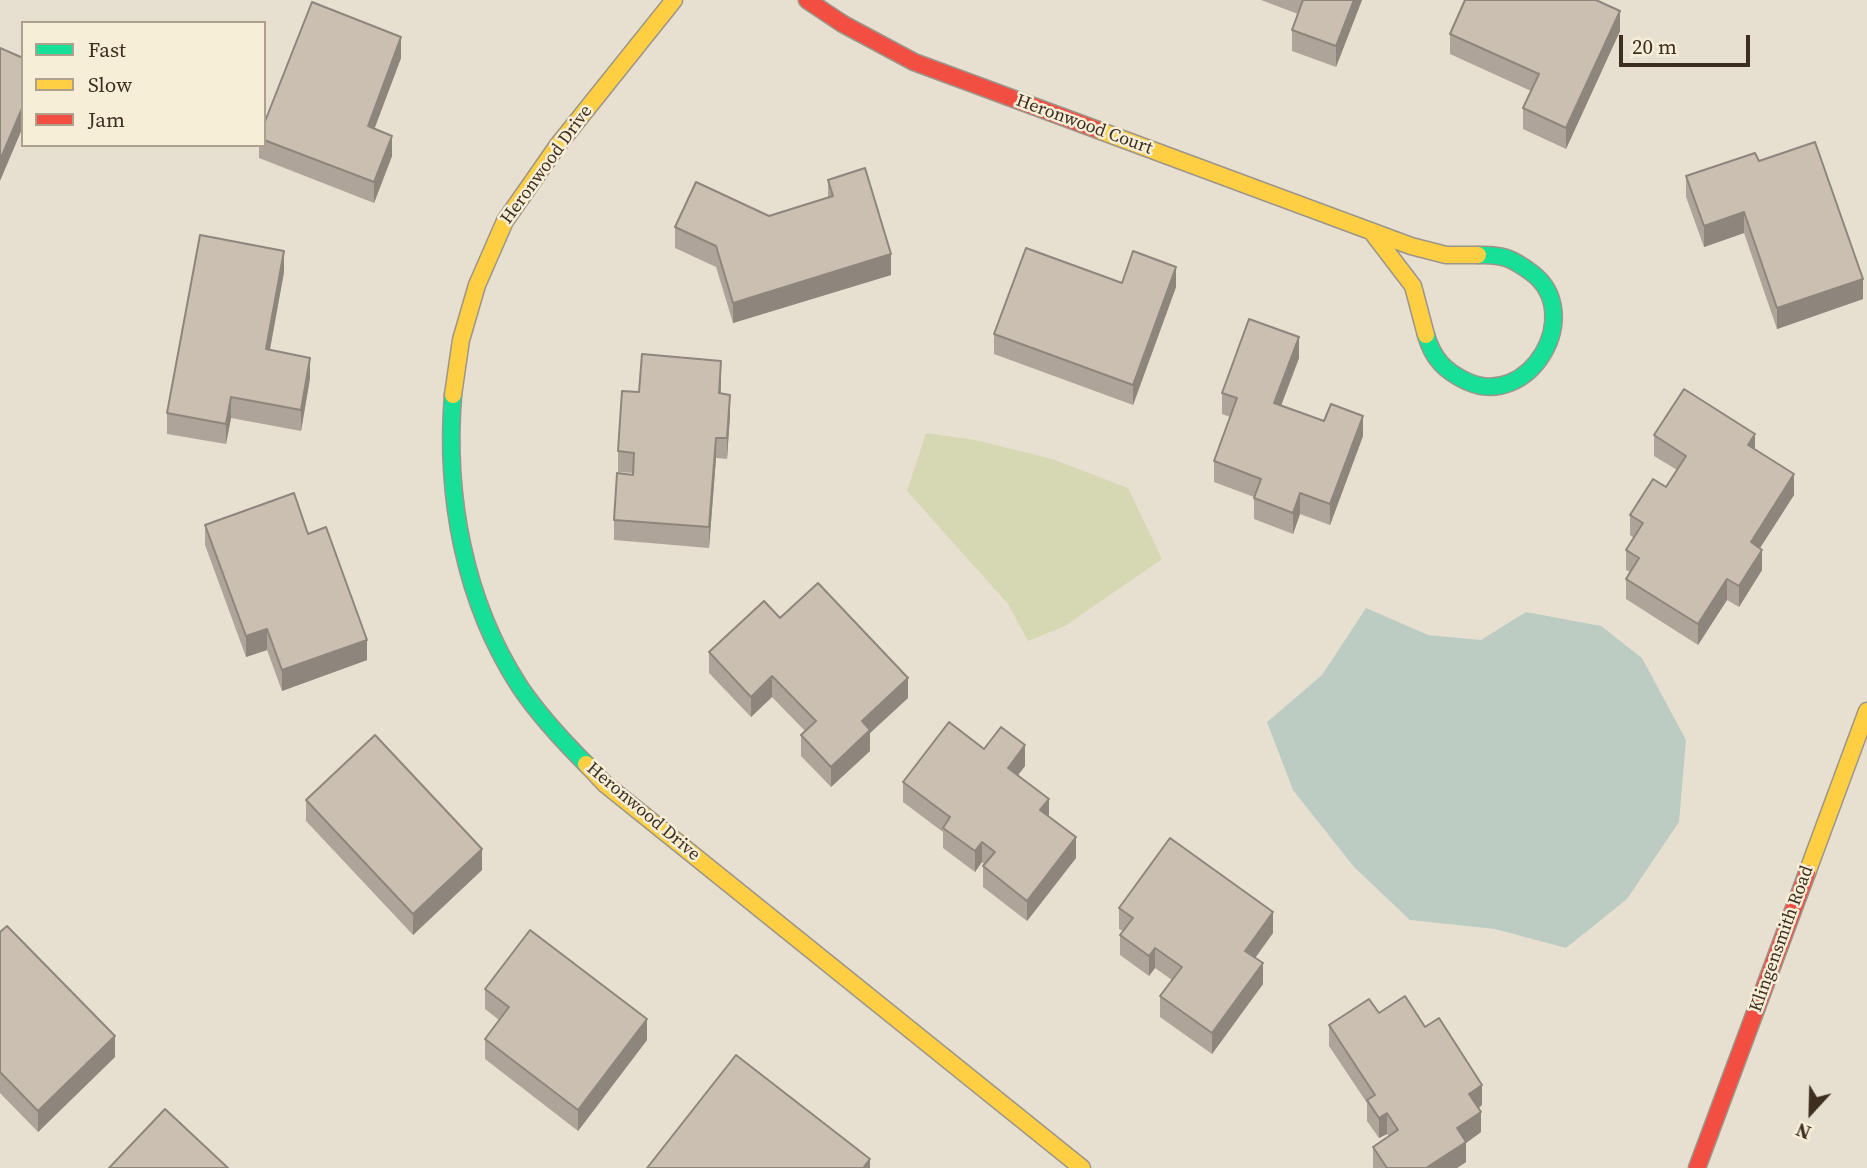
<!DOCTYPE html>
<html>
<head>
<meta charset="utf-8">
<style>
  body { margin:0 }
  #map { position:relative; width:1867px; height:1168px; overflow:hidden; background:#e7e0d1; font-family:"Source Serif 4",serif }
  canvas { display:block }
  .legend { position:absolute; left:21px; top:21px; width:245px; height:126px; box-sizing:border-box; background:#f7eed8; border:2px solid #ada18e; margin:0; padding:9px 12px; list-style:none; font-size:21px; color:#3d2e20 }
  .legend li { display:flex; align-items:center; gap:14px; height:35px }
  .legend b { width:35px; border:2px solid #ada18e }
  .north { position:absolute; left:1776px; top:1077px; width:70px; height:70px; -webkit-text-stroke:5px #f7eed8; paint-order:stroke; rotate:202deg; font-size:19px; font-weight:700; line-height:28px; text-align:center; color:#3d2e20 }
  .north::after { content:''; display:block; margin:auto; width:24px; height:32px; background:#3d2e20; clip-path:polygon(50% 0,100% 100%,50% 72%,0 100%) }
  .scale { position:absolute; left:1619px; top:35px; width:131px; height:32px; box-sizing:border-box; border:4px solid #3d2e20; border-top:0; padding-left:9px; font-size:21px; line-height:24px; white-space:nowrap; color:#3d2e20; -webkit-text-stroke:5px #f7eed8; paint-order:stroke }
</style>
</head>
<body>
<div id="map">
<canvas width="1867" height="1168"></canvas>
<ul class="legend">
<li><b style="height:9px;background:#16e098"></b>Fast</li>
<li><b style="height:9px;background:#ffcf43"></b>Slow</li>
<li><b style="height:9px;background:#f24e42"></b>Jam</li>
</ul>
<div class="north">N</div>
<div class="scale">20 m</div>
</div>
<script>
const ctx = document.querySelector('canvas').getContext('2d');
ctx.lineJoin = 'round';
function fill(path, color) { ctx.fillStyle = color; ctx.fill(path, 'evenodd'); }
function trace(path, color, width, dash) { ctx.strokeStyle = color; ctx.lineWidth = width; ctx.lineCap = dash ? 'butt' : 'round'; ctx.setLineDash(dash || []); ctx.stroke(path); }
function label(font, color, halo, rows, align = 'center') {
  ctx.font = font + ' "Source Serif 4",serif'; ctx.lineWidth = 5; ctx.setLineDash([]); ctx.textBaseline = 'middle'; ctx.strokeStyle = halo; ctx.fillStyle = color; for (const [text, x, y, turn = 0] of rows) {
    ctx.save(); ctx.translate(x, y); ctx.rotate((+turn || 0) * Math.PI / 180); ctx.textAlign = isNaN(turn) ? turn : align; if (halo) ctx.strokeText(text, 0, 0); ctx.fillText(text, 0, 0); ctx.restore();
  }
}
const green = new Path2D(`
  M926,433L975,440L1052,459L1128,488L1162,559L1065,626L1028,641L1008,604L907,491Z`);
const water = new Path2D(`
  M1366,608L1428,635L1481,640L1526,612L1601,626L1642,658L1686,740L1679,822L1627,899L1566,948L1495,929L1410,920L1354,867L1293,790L1267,722L1322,675Z`);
const fast = new Path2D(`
  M1426,335C1433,359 1445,371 1466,381C1529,411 1586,314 1532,273C1512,258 1502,254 1478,255
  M453,395C445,496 464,601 520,687C539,715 562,740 586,764`);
const slow = new Path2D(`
  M1098,130L1411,246L1446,255H1478
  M1371,231L1413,286L1426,335
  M453,395L461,340L477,285L505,221L558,145L674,0
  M586,764L605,784L1082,1168
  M1807,873L1867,711`);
const jam = new Path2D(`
  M807,0L843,24L914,62L1098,130
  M1697,1168L1807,873`);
const wall = new Path2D(`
  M1261,0H1362L1336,67L1292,51V30L1298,14Z
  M1620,31L1566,149L1523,129V108L1531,91L1450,54V34Z
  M401,58L374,129L392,156L374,203L259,158V145H264V124Z
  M1759,161L1863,299L1777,329L1744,233L1704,247L1686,197V176Z
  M828,180L891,275L733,323L716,267L675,248V227L769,216L828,198Z
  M284,272L270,350L310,378L301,431L231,418L226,444L167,434V413Z
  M1122,283L1176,287L1133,405L994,354V334Z
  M1299,358L1281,406L1363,436L1330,525L1300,514L1293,534L1254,519V497L1214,482V461L1230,417L1222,414V393Z
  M721,381V394L730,415L727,459L716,458L709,548L614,540V520L633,473L618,472V451L639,392Z
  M1654,435L1755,449L1794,495L1760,548L1762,570L1739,607L1727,600L1698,645L1626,599V579L1630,572L1626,570V550L1634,538L1630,535V515L1666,487L1677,470L1654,456Z
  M205,525L308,534L367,660L282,691L267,650L246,657L205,545Z
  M780,618L908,698L870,733V751L831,787L801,756V735L805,731L772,697L751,717L709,673V652Z
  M984,749L1025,766L1018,775L1049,817L1076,858L1027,921L983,887V866L984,864L982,862L975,872L943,848V832L903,802V782Z
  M306,800L482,870L413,935L306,821Z
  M1119,908L1273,933L1255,958L1263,984L1212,1054L1160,1017V996L1172,980L1155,968L1149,976L1120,955V935L1123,931L1119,929Z
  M0,932L115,1057L38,1132L0,1093Z
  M485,989L647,1040L578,1131L485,1059V1039L499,1020L485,1009Z
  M1379,1013L1425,1027L1482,1105L1479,1108L1481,1132L1466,1143V1162L1457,1168H1373V1147L1389,1136L1387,1134L1379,1138L1367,1121V1103L1329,1046V1025Z`);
const shadedWall = new Path2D(`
  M1354,0H1362L1336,67V46Z
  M1620,11V31L1566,149V128Z
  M401,37V58L368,146V126Z
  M23,106V127L0,181V160Z
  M392,136V156L374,203V182Z
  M1744,212V233L1704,247V226Z
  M284,251V272L266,370V349Z
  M891,254V275L733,323V303Z
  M1176,267V287L1133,405V385Z
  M1863,279V299L1777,329V308Z
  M1299,337V358L1274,424V403Z
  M310,358V378L301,431V410Z
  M721,361V381L719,414V393Z
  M730,395V415L727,459V438Z
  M231,397V418L226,444V424Z
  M1363,416V436L1330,525V504Z
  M1755,434V455L1748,445Z
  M716,438V458L709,548V527Z
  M1794,474V495L1751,562V542Z
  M1300,493V514L1293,534V513Z
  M1762,550V570L1739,607V586Z
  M1727,579V600L1698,645V624Z
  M267,629V650L246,657V636Z
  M367,640V660L282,691V670Z
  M772,676V697L751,717V697Z
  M908,678V698L870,733V751L831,787V767L862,721Z
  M1025,745V766L1008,788V768Z
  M1049,799V820L1040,810Z
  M1076,837V858L1027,921V901Z
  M982,842V862L975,872V851Z
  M482,849V870L413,935V914Z
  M1273,912V933L1245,972V951Z
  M1155,948V968L1149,976V956Z
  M1263,963V984L1212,1054V1033Z
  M647,1019V1040L578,1131V1110Z
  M115,1036V1057L38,1132V1111Z
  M1482,1085V1105L1469,1114V1094Z
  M1481,1112V1132L1466,1143V1162L1457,1168H1426L1457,1128Z
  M1387,1113V1134L1379,1138V1118Z
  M870,1159V1168H863Z`);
const building = new Path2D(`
  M1303,0H1354L1336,46L1292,30Z
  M1465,0H1596L1620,11L1566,128L1523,108L1539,74L1450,34Z
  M312,2L401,37L368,126L392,136L374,182L264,140V124Z
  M0,48L23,58V106L0,160Z
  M1815,142L1863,279L1777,308L1744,212L1704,226L1686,176L1755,153L1759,161Z
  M865,168L891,254L733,303L716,246L675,227L696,182L769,216L833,196L828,180Z
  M200,235L284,251L266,349L310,358L301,410L231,397L226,424L167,413Z
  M1026,248L1122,283L1133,251L1176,267L1133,385L994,334Z
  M1249,319L1299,337L1274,403L1324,421L1331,404L1363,416L1330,504L1300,493L1293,513L1254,498L1261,479L1214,461L1237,398L1222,393Z
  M642,354L721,361L719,393L730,395L727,438H716L709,527L614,520L617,473L633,475L634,453L618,451L622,391L639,392Z
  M1684,389L1755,434L1748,445L1794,474L1751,542L1762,550L1739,586L1727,579L1698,624L1626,579L1639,558L1626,550L1643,523L1630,515L1653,479L1666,487L1686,456L1654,435Z
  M294,493L308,534L326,527L367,640L282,670L267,629L246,636L205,525Z
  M818,583L908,678L862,721L870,730L831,767L801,735L816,721L772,676L751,697L709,652L764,601L780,618Z
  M949,722L984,749L1001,727L1025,745L1008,768L1049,799L1040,810L1076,837L1027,901L983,866L995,852L982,842L975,851L943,828L950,817L903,782Z
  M375,735L482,849L413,914L306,800Z
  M1170,838L1273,912L1245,951L1263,963L1212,1033L1160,996L1182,967L1155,948L1149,956L1120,935L1133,918L1119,908Z
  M7,926L115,1036L38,1111L0,1072V932Z
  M530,930L647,1019L578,1110L485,1039L509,1007L485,989Z
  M1405,996L1425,1027L1439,1018L1482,1085L1469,1094L1481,1112L1457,1128L1466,1142L1426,1168H1387L1373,1147L1398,1130L1387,1113L1379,1118L1367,1100L1375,1095L1329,1025L1369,999L1379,1013Z
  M736,1055L870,1159L863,1168H647Z
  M165,1109L228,1168H109Z`);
const streetNames = [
  ["Heronwood Court",1084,125,20],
  ["Heronwood Drive",547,165,-54],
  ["Heronwood Drive",643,812,40],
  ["Klingensmith Road",1782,939,-70]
];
fill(green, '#d6d7b3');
fill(water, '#bcccc2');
trace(fast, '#9c958a', 19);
trace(slow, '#9c958a', 19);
trace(jam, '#9c958a', 19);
trace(fast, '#16e098', 16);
trace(slow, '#ffcf43', 16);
trace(jam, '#f24e42', 16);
fill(wall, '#afa499');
fill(shadedWall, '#8e867d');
fill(building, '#cbbfb2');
trace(building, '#8e867d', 2);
label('18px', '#3d2e20', '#f7eed8', streetNames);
</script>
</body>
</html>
